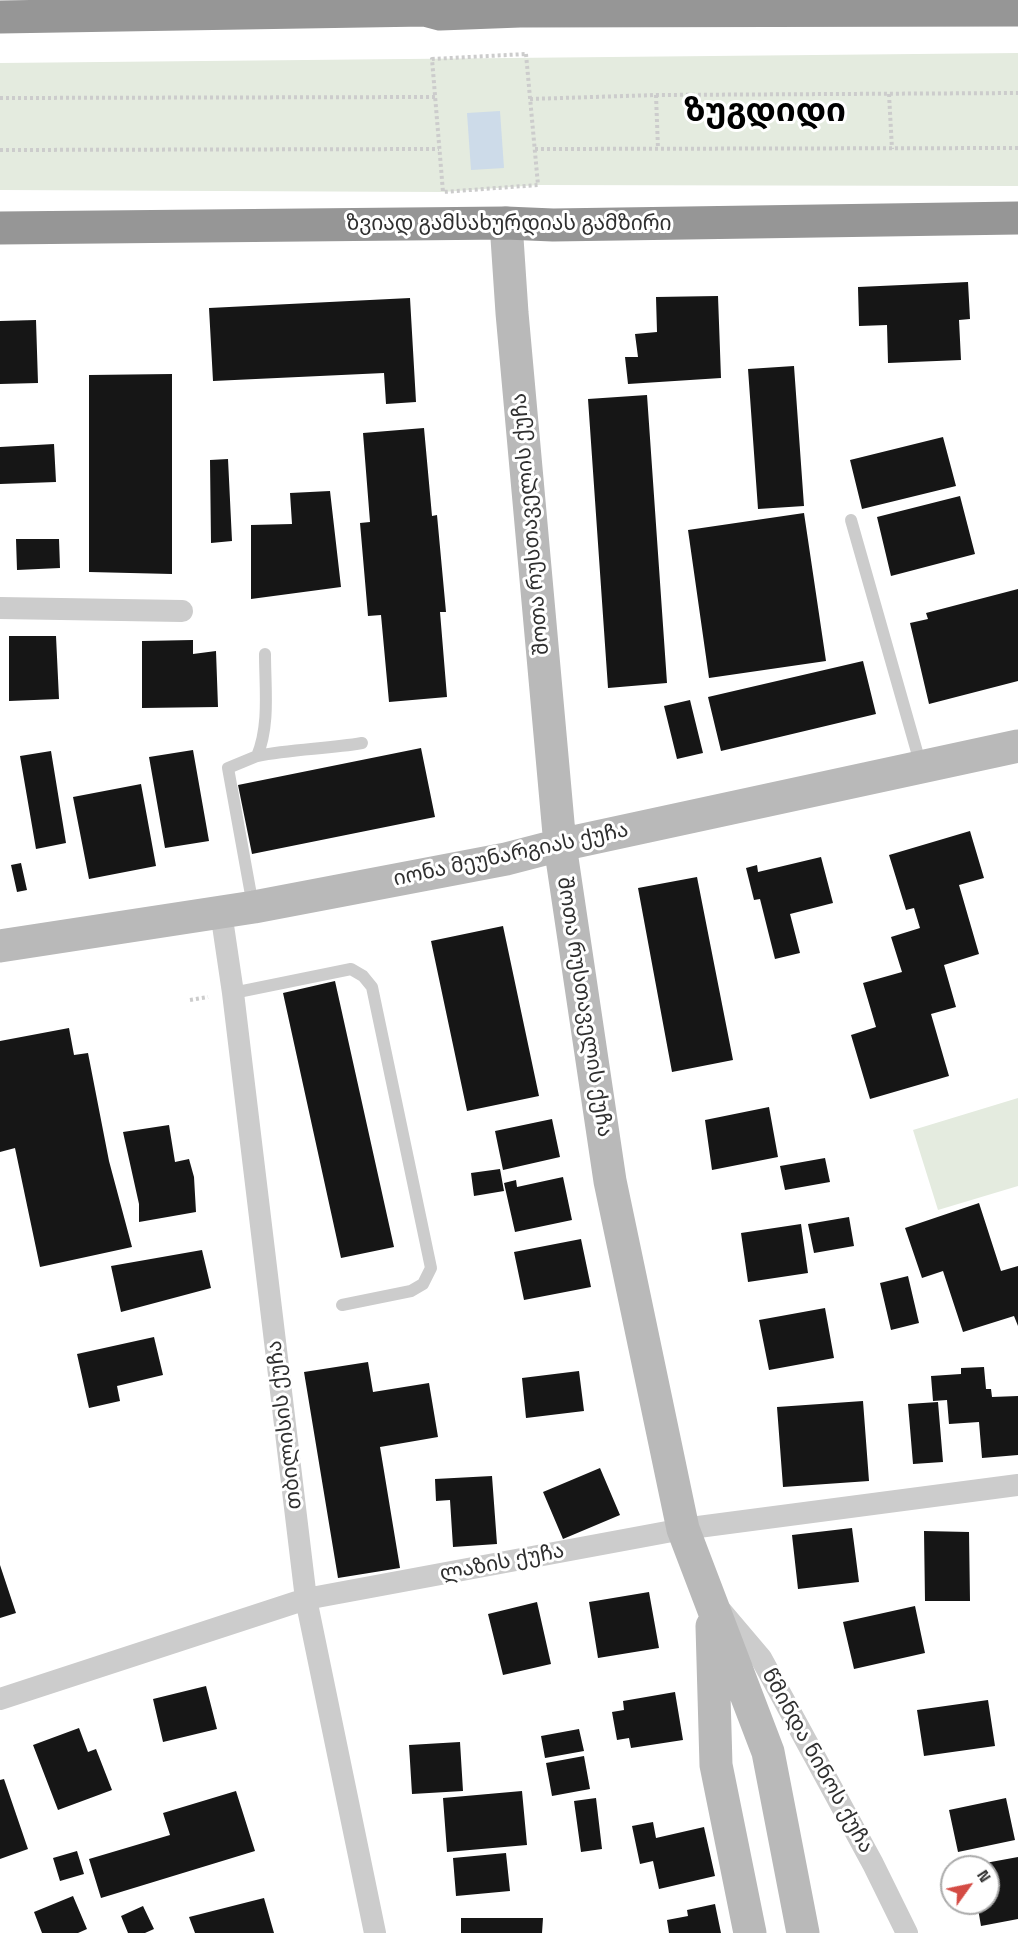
<!DOCTYPE html>
<html>
<head>
<meta charset="utf-8">
<style>
  body { margin:0 }
  #map { position:relative; width:1018px; height:1933px; overflow:hidden; background:#fff; font-family:"Space Grotesk",sans-serif }
  canvas { display:block }
  .north { position:absolute; left:940px; top:1855px; width:60px; height:60px; box-sizing:border-box; background:#fff; border:2px solid #acacac; border-radius:50%; rotate:57deg; font-size:16px; font-weight:700; line-height:24px; text-align:center; color:#2f2f2f }
  .north::after { content:''; display:block; margin:auto; width:21px; height:27px; background:#d44b44; clip-path:polygon(50% 0,100% 100%,50% 72%,0 100%) }
</style>
</head>
<body>
<div id="map">
<canvas width="1018" height="1933"></canvas>
<div class="north">N</div>
</div>
<script>
const ctx = document.querySelector('canvas').getContext('2d');
ctx.lineJoin = 'round';
function fill(path, color) { ctx.fillStyle = color; ctx.fill(path, 'evenodd'); }
function trace(path, color, width, dash) { ctx.strokeStyle = color; ctx.lineWidth = width; ctx.lineCap = dash ? 'butt' : 'round'; ctx.setLineDash(dash || []); ctx.stroke(path); }
function label(font, color, halo, rows, align = 'center') {
  ctx.font = font + ' "Space Grotesk","Noto Sans Georgian",sans-serif'; ctx.lineWidth = 6; ctx.setLineDash([]); ctx.textBaseline = 'middle'; ctx.strokeStyle = halo; ctx.fillStyle = color; for (const [text, x, y, turn = 0] of rows) {
    ctx.save(); ctx.translate(x, y); ctx.rotate((+turn || 0) * Math.PI / 180); ctx.textAlign = isNaN(turn) ? turn : align; if (halo) ctx.strokeText(text, 0, 0); ctx.fillText(text, 0, 0); ctx.restore();
  }
}
const green = new Path2D(`
  M1018,53V186L538,185L443,192L0,190V63Z
  M1018,1098V1186L938,1210L913,1130Z`);
const water = new Path2D(`
  M500,111L504,168L471,170L467,113Z`);
const building = new Path2D(`
  M968,282L970,319L959,320L961,360L888,363L887,325L859,326L858,287Z
  M718,296L721,378L628,384L625,357H638L635,334L657,332L656,297Z
  M410,298L416,402L386,404L384,373L213,381L209,308Z
  M36,320L38,383L0,384V321Z
  M794,366L804,506L758,509L748,369Z
  M172,374V574L89,572V375Z
  M647,395L667,683L608,688L588,399Z
  M424,428L432,516L437,515L446,612H440L447,697L389,702L381,615L368,616L360,523L370,522L363,433Z
  M943,437L956,486L862,509L850,460Z
  M54,444L56,482L0,484V447Z
  M228,459L232,541L211,543L210,460Z
  M330,491L341,587L251,599V525L292,524L290,493Z
  M960,496L975,554L891,576L877,517Z
  M804,513L826,661L709,678L688,530Z
  M16,539H59L60,568L17,570Z
  M1018,589V681L929,704L910,623L928,619L926,613Z
  M9,636H56L59,699L9,701Z
  M193,640V654L216,651L218,707L142,708V641Z
  M863,661L876,714L721,751L708,697Z
  M690,700L703,753L677,759L664,706Z
  M421,748L435,817L252,854L238,785Z
  M193,750L209,841L165,848L149,757Z
  M51,751L66,843L36,849L20,756Z
  M141,784L156,866L89,879L73,797Z
  M970,831L984,878L959,885L979,954L944,965L956,1007L931,1014L949,1076L870,1099L851,1035L876,1027L863,983L902,972L891,937L920,928L914,908L906,910L889,855Z
  M821,857L833,903L790,914L800,953L775,959L760,899L754,900L746,868L757,865L758,872Z
  M21,863L27,890L17,892L11,865Z
  M697,877L733,1060L672,1072L638,888Z
  M503,926L539,1096L467,1111L431,941Z
  M335,981L394,1247L341,1258L283,993Z
  M69,1028L74,1055L88,1053L109,1161L132,1247L40,1267L15,1148L0,1152V1041Z
  M769,1107L778,1157L712,1170L705,1120Z
  M552,1119L560,1157L503,1170L495,1131Z
  M169,1125L175,1162L189,1159L194,1177L196,1212L139,1222V1204L123,1132Z
  M825,1158L830,1182L785,1190L780,1166Z
  M500,1169L504,1191L474,1196L471,1173Z
  M563,1177L572,1220L515,1232L504,1183L516,1180L517,1187Z
  M979,1203L1001,1271L1018,1266V1326L1014,1316L963,1332L943,1271L922,1278L905,1228Z
  M849,1217L854,1246L814,1253L808,1224Z
  M801,1224L808,1273L748,1282L741,1233Z
  M581,1239L591,1287L524,1300L514,1252Z
  M202,1250L211,1288L121,1312L111,1266Z
  M908,1276L919,1323L891,1330L880,1283Z
  M825,1308L834,1358L769,1370L759,1320Z
  M154,1337L163,1375L117,1386L120,1401L89,1408L77,1354Z
  M368,1362L373,1392L429,1383L438,1437L380,1447L400,1568L338,1578L304,1372Z
  M984,1367L986,1389H991L992,1397L1018,1396V1455L982,1458L979,1422L949,1424L947,1400L933,1401L931,1376L961,1374V1368Z
  M579,1371L584,1411L526,1418L522,1378Z
  M863,1401L869,1481L783,1487L777,1407Z
  M938,1402L943,1462L913,1464L908,1404Z
  M600,1468L620,1515L563,1539L543,1492Z
  M492,1476L497,1544L453,1547L450,1500L436,1501L435,1479Z
  M852,1528L859,1582L798,1589L792,1535Z
  M924,1531L969,1532L970,1601H925Z
  M0,1565L16,1613L0,1618Z
  M649,1592L659,1648L598,1658L589,1602Z
  M537,1602L551,1664L503,1675L488,1614Z
  M915,1606L925,1653L854,1669L843,1622Z
  M206,1686L217,1729L163,1742L153,1699Z
  M675,1692L683,1740L631,1748L629,1738L617,1740L612,1712L624,1710L623,1701Z
  M988,1700L995,1746L924,1756L917,1710Z
  M79,1728L88,1752L96,1749L112,1790L58,1810L33,1745Z
  M579,1729L584,1751L545,1758L541,1736Z
  M460,1742L463,1791L412,1794L409,1745Z
  M584,1756L590,1789L552,1796L546,1763Z
  M4,1779L28,1849L0,1859V1780Z
  M236,1791L255,1851L101,1898L89,1859L170,1835L163,1813Z
  M522,1791L527,1845L447,1852L443,1798Z
  M596,1798L602,1849L581,1852L574,1801Z
  M1006,1798L1015,1840L958,1852L949,1810Z
  M653,1822L656,1838L704,1827L715,1876L659,1889L653,1861L640,1864L632,1826Z
  M77,1851L84,1874L60,1881L53,1858Z
  M506,1853L510,1891L456,1896L453,1858Z
  M1018,1857V1919L981,1926L977,1903H988V1867L969,1866Z
  M73,1896L87,1929L78,1933H42L34,1912Z
  M264,1898L274,1933H195L189,1917Z
  M715,1904L721,1933H669L667,1920L688,1916L687,1910Z
  M143,1906L154,1929L145,1933H128L121,1916Z
  M461,1918H543L542,1933H461Z`);
const path = new Path2D(`
  M526,54L538,185L443,192L432,59Z
  M889,94L892,149
  M656,95L658,149
  M0,98L435,97
  M530,99L656,95L1018,93
  M535,149L1018,148
  M0,150L439,149
  M190,1000L208,997`);
const lane = new Path2D(`
  M851,520L921,766
  M257,756C292,749 327,749 362,743
  M253,906L228,768L257,756C270,725 265,688 265,654
  M233,993L351,969L363,976L372,987L431,1268L423,1284L411,1291L342,1305`);
const street = new Path2D(`
  M0,608L182,611
  M221,912L233,993L306,1599L375,1933
  M722,1612L761,1658L873,1864L907,1933
  M0,1699L306,1599L683,1529L1018,1485`);
const secondary = new Path2D(`
  M506,223L512,313L560,845L610,1181L683,1529L768,1752L803,1933
  M0,946L254,907L506,859L560,845L1018,746
  M712,1626L716,1765L750,1933`);
const highway = new Path2D(`
  M0,17L425,10L440,14L520,11L1018,10
  M0,228L506,223L553,225L1018,218`);
const streetNames = [
  ["ზვიად გამსახურდიას გამზირი",509,224],
  ["შოთა რუსთაველის ქუჩა",531,524,-95],
  ["იონა მეუნარგიას ქუჩა",511,855,-12],
  ["შოთა რუსთაველის ქუჩა",584,1007,81],
  ["თბილისის ქუჩა",285,1425,-97],
  ["ლაზის ქუჩა",502,1563,-11],
  ["წმინდა ნინოს ქუჩა",817,1761,61]
];
const townNames = [
  ["ზუგდიდი",765,112]
];
fill(green, '#e4ebdf');
fill(water, '#cddbe9');
fill(building, '#161616');
trace(path, '#ccc', 4, [3, 3]);
trace(lane, '#ccc', 12);
trace(street, '#ccc', 22);
trace(secondary, '#b9b9b9', 33);
trace(highway, '#969696', 33);
label('21px', '#2f2f2f', '#fff', streetNames);
label('bold 33px', '#000', '#fff', townNames);
</script>
</body>
</html>
